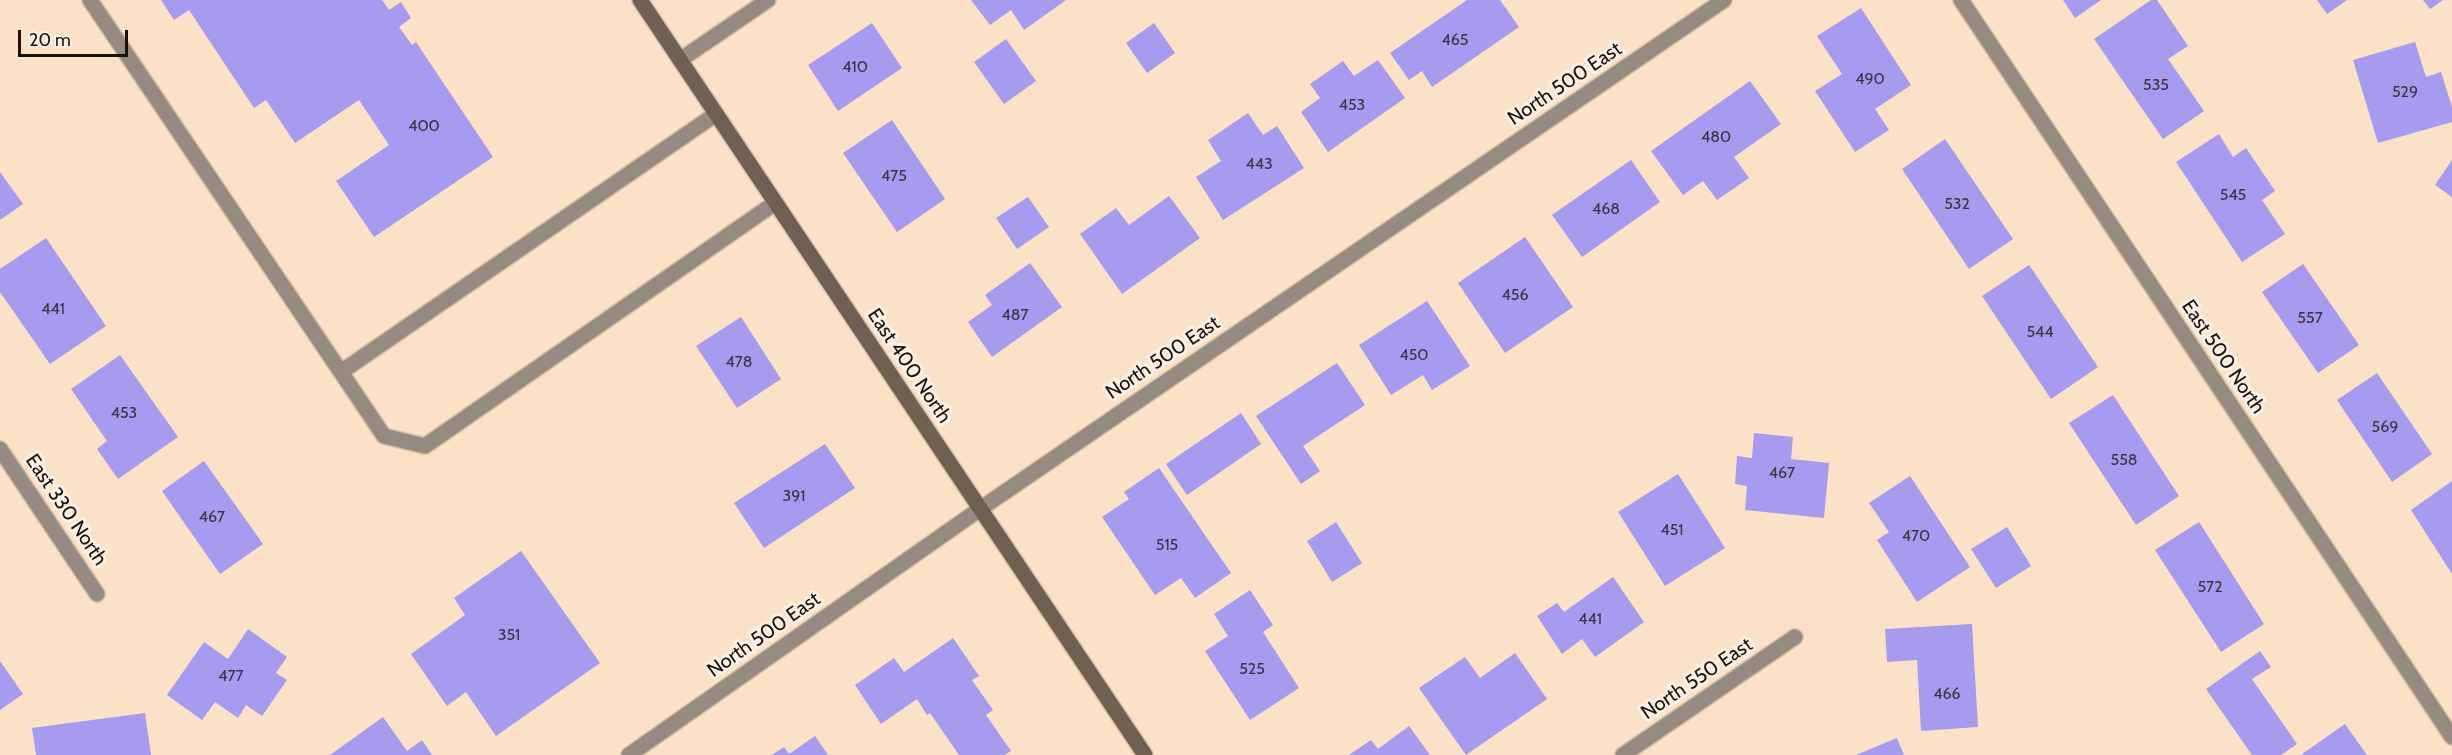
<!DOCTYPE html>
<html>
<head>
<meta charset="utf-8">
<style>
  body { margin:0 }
  #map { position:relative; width:2452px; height:755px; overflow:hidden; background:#fbe1c6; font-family:Cabin,sans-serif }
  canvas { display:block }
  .scale { position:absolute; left:18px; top:30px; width:110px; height:27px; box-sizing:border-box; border:3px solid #1a1108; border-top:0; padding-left:8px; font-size:18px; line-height:21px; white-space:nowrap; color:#1a1108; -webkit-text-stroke:4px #fcf1e6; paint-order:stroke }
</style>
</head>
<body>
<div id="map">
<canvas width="2452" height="755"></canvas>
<div class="scale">20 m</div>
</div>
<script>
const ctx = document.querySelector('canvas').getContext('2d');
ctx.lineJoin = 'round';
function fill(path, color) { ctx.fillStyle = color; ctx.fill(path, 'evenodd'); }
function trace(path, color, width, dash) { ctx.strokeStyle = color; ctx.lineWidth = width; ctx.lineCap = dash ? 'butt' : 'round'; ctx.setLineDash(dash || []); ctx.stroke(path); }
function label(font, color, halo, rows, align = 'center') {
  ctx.font = font + ' Cabin,sans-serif'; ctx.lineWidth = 6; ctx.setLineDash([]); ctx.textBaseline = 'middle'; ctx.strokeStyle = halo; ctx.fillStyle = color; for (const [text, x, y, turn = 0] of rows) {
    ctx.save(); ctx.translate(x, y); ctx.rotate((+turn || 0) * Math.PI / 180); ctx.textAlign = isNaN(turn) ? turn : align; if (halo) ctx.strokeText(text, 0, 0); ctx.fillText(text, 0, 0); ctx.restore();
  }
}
const building = new Path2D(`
  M161,0H382L389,10L401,2L411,18L399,27L412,45L416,42L493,157L374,237L336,181L389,145L359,100L295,143L266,100L254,108L189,10L174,20Z
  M971,0H1066L1024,30L1011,10L990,25Z
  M1467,0H1500L1519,27L1432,87L1422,71L1409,80L1390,53Z
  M2063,0H2101L2075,18Z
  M2151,0H2157L2188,46L2168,59L2204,111L2163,139L2094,39Z
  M2317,0H2347L2327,14Z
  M2423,0H2443L2430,9Z
  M1861,8L1911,85L1875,109L1889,130L1855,152L1815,91L1842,74L1817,36Z
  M872,23L902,68L838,111L808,65Z
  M1154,23L1175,53L1147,73L1126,43Z
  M1006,39L1036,81L1004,104L974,62Z
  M2415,42L2426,77L2441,72L2452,107V122L2378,143L2353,60Z
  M1378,60L1405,98L1328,152L1301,112L1320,98L1310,84L1343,61L1354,76Z
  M1750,81L1781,124L1734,157L1749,178L1717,200L1703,181L1683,195L1651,151Z
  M1248,113L1263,135L1277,126L1304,168L1223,220L1196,177L1221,161L1208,140Z
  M892,120L945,199L897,232L843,153Z
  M2219,134L2233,157L2246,148L2275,191L2262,200L2285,234L2242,262L2176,162Z
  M1945,139L2013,239L1969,269L1902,169Z
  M1631,160L1660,202L1582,257L1552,215Z
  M2452,160V197L2435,185Z
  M0,172L23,204L0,220Z
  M1169,196L1200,238L1122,294L1080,234L1116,208L1129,225Z
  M1028,197L1049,227L1017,249L996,218Z
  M1525,237L1573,307L1505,353L1458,283Z
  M46,238L106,326L50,364L0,292V269Z
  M1030,263L1062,307L992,357L968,322L992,305L985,295Z
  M2303,264L2359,345L2318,373L2262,292Z
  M2029,265L2098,367L2051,399L1982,296Z
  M1427,301L1470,366L1432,390L1423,375L1391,395L1359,345Z
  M741,317L781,379L737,408L696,346Z
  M120,355L178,437L118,479L97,449L107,441L71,389Z
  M1337,363L1365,405L1303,446L1320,471L1301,484L1256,416Z
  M2377,373L2432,454L2392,482L2337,400Z
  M2113,395L2179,496L2136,525L2069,423Z
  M1241,413L1261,444L1187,495L1166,464Z
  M1754,433L1793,437L1791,459L1829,463L1824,518L1745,510L1747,486L1735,484L1737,456L1752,458Z
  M825,444L855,488L764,548L734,503Z
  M204,461L263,544L220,574L162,491Z
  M1159,468L1231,573L1195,598L1181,578L1155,595L1102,517L1129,499L1124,492Z
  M1678,474L1725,548L1665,586L1618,512Z
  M1910,476L1970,567L1917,602L1877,540L1889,532L1869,503Z
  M2452,481V574L2411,510Z
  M1336,522L1362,563L1332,582L1307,541Z
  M2199,522L2264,624L2221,652L2155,550Z
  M2007,527L2031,566L1996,588L1971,549Z
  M521,551L600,663L496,736L466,692L447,706L411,654L465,615L454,598Z
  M1613,577L1644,622L1595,657L1582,639L1562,654L1537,616L1557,603L1564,612Z
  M1250,590L1273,625L1263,632L1299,688L1250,720L1205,651L1228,636L1214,614Z
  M1972,624L1978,727L1921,731L1917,660L1887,662L1885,629Z
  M248,629L287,657L276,673L287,680L262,716L246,705L238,718L215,702L202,720L167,695L204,642L228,659Z
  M953,638L979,676L972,680L993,710L986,715L1011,751L1005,755H959L930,713L927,715L917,699L881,724L855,685L894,658L904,672Z
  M2260,651L2271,667L2252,679L2297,744L2281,755H2252L2206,689Z
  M1515,653L1547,699L1466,755L1419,688L1465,657L1480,678Z
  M0,661L23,694L0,710Z
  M145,713L151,755H36L32,728Z
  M383,717L407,751L422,740L432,755H330Z
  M2345,724L2367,755H2303L2302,754Z
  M1409,726L1430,755H1349L1371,740L1378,749Z
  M815,736L828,755H772L784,747L789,754Z
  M1897,738L1904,755H1856Z`);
const service = new Path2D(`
  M90,0L384,436L425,446L775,203
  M341,372L716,114`);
const minor = new Path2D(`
  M1961,0L2452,737
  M680,60L768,0
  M0,449L97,594
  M629,755L980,509L1724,0
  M1623,755L1795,637`);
const secondary = new Path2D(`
  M640,0L1145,755`);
const numberNames = [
  ["465",1455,40],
  ["410",855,67],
  ["490",1870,79],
  ["535",2156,85],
  ["529",2405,92],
  ["453",1352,105],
  ["400",424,126],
  ["480",1716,137],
  ["443",1259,164],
  ["475",894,176],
  ["545",2233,195],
  ["532",1957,204],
  ["468",1606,209],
  ["456",1515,295],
  ["441",53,309],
  ["487",1015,315],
  ["557",2310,318],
  ["544",2040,332],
  ["450",1414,355],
  ["478",739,362],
  ["453",124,413],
  ["569",2385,427],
  ["558",2124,460],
  ["467",1782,473],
  ["391",794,496],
  ["467",212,517],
  ["451",1672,530],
  ["470",1916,536],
  ["515",1167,545],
  ["572",2210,587],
  ["441",1590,619],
  ["351",509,635],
  ["525",1252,669],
  ["477",231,676],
  ["466",1947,694]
];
const streetNames = [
  ["North 500 East",1565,84,-34],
  ["East 500 North",2223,357,56],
  ["North 500 East",1163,358,-34],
  ["East 400 North",909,366,56],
  ["East 330 North",66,510,56],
  ["North 500 East",764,635,-35],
  ["North 550 East",1697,679,-34]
];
fill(building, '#a69bef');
trace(service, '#d7c0a8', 18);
trace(minor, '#d7c0a8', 18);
trace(secondary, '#d7c0a8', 18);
trace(service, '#968b81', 15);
trace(minor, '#968b81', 15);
trace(secondary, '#706051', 15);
label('16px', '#3d3442', null, numberNames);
label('20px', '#1a1108', '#fcf1e6', streetNames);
</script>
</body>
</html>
